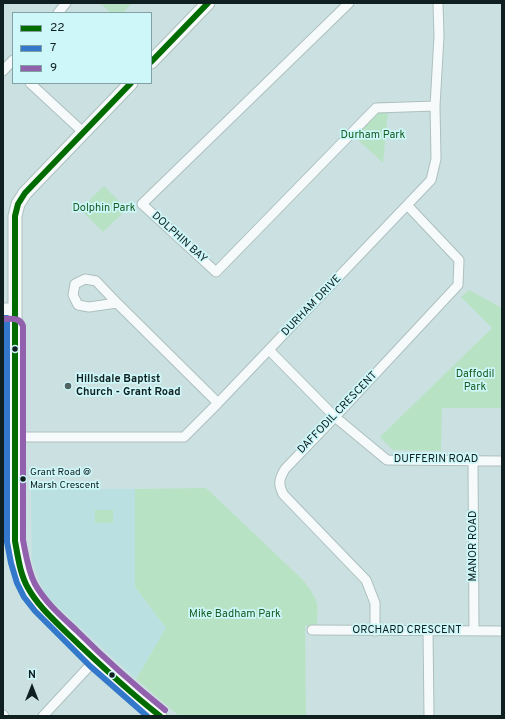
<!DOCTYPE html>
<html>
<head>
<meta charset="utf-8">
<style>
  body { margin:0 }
  #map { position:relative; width:505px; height:719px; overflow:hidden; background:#cbe1e1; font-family:Overpass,sans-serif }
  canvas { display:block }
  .frame { position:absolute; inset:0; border:4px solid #102020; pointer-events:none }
  .legend { position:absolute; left:12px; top:12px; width:140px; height:72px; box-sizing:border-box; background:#cef7f9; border:1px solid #82a1a2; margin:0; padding:5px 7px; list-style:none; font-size:12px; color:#102020 }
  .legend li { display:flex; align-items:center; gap:8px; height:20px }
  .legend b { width:20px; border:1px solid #82a1a2 }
  .north { position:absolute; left:12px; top:667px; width:40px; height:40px; -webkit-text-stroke:3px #cef7f9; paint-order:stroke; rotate:0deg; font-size:11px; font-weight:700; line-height:16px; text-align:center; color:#102020 }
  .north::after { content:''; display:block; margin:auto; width:14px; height:18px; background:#102020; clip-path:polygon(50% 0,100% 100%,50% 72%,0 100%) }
</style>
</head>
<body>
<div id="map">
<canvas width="505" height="719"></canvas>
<div class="frame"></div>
<ul class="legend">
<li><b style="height:5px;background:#006c00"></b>22</li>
<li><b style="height:5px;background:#3478cb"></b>7</li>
<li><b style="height:5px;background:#9161ad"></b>9</li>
</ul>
<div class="north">N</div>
</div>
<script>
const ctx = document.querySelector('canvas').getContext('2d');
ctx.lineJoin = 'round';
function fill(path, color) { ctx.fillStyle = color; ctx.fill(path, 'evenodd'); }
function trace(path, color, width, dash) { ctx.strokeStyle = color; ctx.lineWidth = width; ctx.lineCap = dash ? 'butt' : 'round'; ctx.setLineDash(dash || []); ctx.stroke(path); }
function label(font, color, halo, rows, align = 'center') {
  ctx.font = font + ' Overpass,sans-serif'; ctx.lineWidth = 3.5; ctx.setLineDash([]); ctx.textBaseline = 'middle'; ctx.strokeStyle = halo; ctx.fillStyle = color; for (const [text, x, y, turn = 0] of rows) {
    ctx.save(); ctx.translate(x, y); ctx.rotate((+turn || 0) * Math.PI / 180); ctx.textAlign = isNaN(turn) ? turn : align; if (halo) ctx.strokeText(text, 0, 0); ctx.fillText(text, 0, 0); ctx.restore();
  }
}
const built = new Path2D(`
  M31,489H135V587L166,628L136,679L45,595L32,561Z`);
const green = new Path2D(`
  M100,3H132L123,13H111Z
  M378,111H388L383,163L354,136Z
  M104,186L127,209L103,232L80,209Z
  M469,290L502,308V408H442L441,451L393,450L380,437L492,328L461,297Z
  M206,488L303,580C317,599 319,601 317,625L305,626L306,716H179L136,679L166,628L135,587V489Z
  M95,510H113V523H95Z`);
const street = new Path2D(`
  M349,3L142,204L216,272L376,108L435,106
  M58,13L66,3
  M3,71L13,60
  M30,83L84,133
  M85,279L96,281L117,303L89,307L78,305L73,295L75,284Z
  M117,303L218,403
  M269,350L335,417L387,460L502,461
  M15,437H184L218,403L431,180L436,159L435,106L439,36L438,3
  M473,461L474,631
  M3,498H15
  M312,630L502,631
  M375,631V603L366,580L283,494C278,484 279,479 285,469L335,417L458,285L459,260L408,206
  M428,631L429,716
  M3,715L4,716
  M43,716L95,660`);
const secondary = new Path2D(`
  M151,62L208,3
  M131,83L25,193L18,204L15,216V541C18,559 21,577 31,593C43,611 60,626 75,641C102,667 130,693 160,716
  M3,310H15
  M3,327H15`);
const bus1 = new Path2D(`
  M151,62L208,3
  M131,83L25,193L18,204L15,216V541C18,557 20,574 28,588C38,606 54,620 68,634C98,663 128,691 160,716`);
const bus2 = new Path2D(`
  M3,318H7V542L11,563L17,583L24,597L35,611L90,666L147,716`);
const bus3 = new Path2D(`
  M3,319C11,319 20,317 23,326V540C26,555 28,571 35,584C45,602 61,616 76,630C104,658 134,685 165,710`);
const markers = [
  [15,349,3.5,"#102020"],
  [68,386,4,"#516464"],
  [23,479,3.5,"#102020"],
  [112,675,3.5,"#102020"]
];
const busNames = [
  ["Grant Road @",30,473],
  ["Marsh Crescent",30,486]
];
const parkNames = [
  ["Durham Park",373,136],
  ["Dolphin Park",104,209],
  ["Daffodil",475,375],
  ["Park",475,388],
  ["Mike Badham Park",235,615]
];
const streetNames = [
  ["DOLPHIN BAY",179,238,42],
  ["DURHAM DRIVE",312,306,-46],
  ["DAFFODIL CRESCENT",338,413,-46],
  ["DUFFERIN ROAD",436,460],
  ["MANOR ROAD",474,546,-90],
  ["ORCHARD CRESCENT",407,631]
];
const poiNames = [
  ["Hillsdale Baptist",76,380],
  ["Church - Grant Road",76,393]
];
fill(built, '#bae0e2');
fill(green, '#b8e2c4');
trace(street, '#adbfbf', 11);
trace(secondary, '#adbfbf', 15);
trace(street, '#f7fafa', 9);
trace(secondary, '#f7fafa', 13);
trace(bus1, '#006c00', 6);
trace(bus2, '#3478cb', 6);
trace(bus3, '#9161ad', 6);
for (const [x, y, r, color] of markers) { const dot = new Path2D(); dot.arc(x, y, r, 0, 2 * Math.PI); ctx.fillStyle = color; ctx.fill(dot); trace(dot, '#cef7f9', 1.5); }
label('10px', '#102020', '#cef7f9', busNames, 'left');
label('11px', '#165e24', '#cef7f9', parkNames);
label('11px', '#102020', '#cef7f9', streetNames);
label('bold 11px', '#102020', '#cef7f9', poiNames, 'left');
</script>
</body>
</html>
